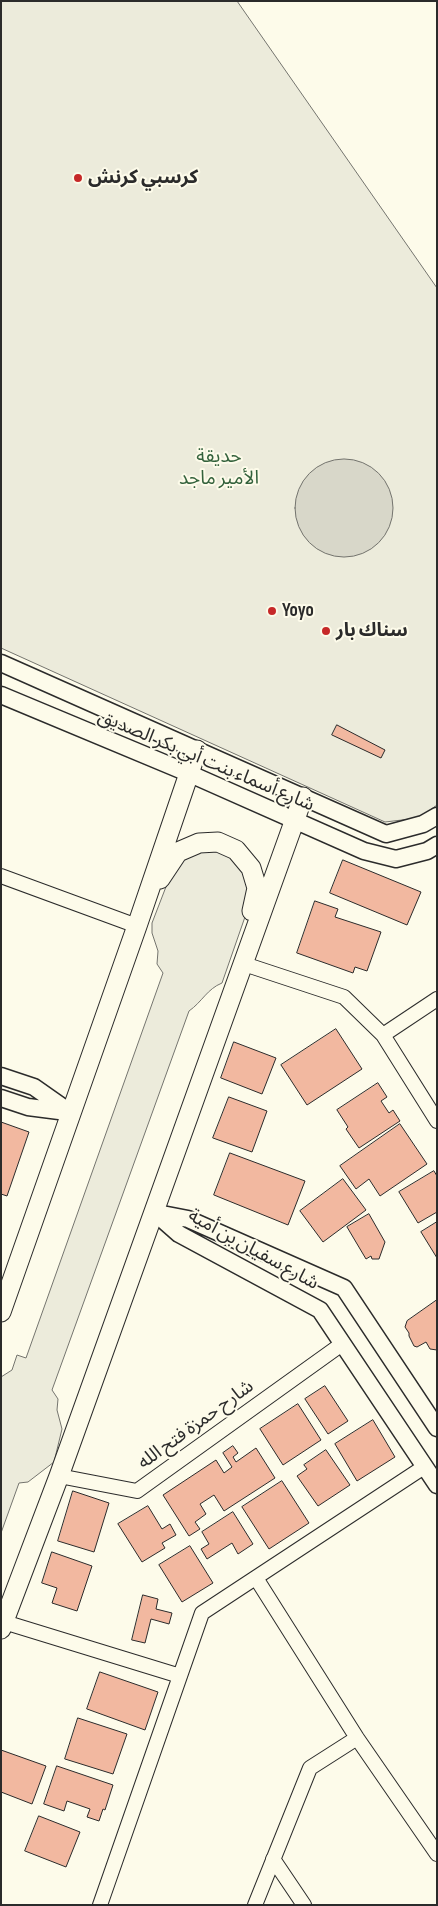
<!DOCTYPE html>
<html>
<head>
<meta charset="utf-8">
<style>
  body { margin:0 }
  #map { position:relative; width:438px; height:1906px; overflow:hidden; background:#fdfbea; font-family:"Sofia Sans Condensed",sans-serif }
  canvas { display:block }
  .frame { position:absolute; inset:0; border:2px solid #2b2b2b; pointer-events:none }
</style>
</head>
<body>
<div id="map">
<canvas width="438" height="1906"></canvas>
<div class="frame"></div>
</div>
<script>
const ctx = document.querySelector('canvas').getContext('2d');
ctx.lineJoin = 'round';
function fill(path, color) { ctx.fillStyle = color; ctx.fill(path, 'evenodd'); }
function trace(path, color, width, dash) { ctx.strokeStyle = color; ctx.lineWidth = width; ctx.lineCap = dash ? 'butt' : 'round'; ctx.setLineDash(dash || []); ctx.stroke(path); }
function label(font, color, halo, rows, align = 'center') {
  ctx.font = font + ' "Sofia Sans Condensed","Noto Sans Arabic",sans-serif'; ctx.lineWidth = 4; ctx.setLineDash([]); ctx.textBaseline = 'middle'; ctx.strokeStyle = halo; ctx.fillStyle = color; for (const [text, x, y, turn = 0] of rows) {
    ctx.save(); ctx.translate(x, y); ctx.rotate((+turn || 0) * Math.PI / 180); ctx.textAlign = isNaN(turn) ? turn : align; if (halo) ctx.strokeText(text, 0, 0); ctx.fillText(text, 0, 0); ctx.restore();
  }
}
const green = new Path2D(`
  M1,1H237L437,288V805L419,818L385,822L1,648Z
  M212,846L238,856L254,891L222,983C207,989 202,1002 189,1011L52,1390L58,1399L57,1410L62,1429L54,1462L28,1482L19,1483L1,1533V1377L12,1370L17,1355L26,1358L163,973L157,964L158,951L152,933V923L174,866L187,853Z`);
const water = new Path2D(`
  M295 508a49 49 0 1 1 98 0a49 49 0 1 1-98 0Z`);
const building = new Path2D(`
  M337,725L385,750L381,758L332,735Z
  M343,860L421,892L407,925L330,893Z
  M315,901L338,909L335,917L381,932L367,971L355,967L353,973L297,953Z
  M336,1029L362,1069L307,1105L281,1065Z
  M234,1042L276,1058L262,1094L221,1078Z
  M378,1083L387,1097L381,1101L389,1113L393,1110L400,1121L359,1148L346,1129L348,1127L337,1110Z
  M229,1097L267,1111L252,1152L213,1138Z
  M1,1122L29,1132L7,1196L1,1194Z
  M400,1124L427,1164L380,1196L369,1179L356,1189L340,1166Z
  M230,1153L305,1181L288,1225L214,1195Z
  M434,1171L437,1176V1212L418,1223L399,1192Z
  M343,1179L366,1210L323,1242L300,1211Z
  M369,1214L385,1242L379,1259H372L371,1256L366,1259L347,1227Z
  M437,1222V1258L421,1232Z
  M437,1300V1350L430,1349L426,1342L417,1347L414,1346L409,1336V1333L405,1327L407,1321Z
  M325,1386L348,1421L328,1434L305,1399Z
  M298,1404L321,1440L283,1465L260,1429Z
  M373,1420L395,1457L357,1481L335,1444Z
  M233,1446L238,1453L233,1457L236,1462L256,1448L275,1478L224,1511L214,1495L200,1504L206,1514L195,1522L200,1529L189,1536L163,1495L216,1460L224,1473L232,1467L223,1453Z
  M326,1450L350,1485L318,1506L297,1476L307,1469L304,1465Z
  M282,1481L309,1523L269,1549L242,1507Z
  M73,1491L109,1503L94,1552L58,1541Z
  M148,1506L162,1529L170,1524L176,1535L162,1543L165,1548L142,1562L118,1524Z
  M233,1512L253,1544L238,1554L232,1543L207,1559L201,1549L209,1544L202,1532Z
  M190,1546L213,1583L182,1602L159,1565Z
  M52,1552L92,1566L77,1611L52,1603L57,1588L42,1583Z
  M143,1595L158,1599L156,1609L172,1613L169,1624L151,1619L145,1643L132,1640Z
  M100,1672L158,1692L145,1730L87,1709Z
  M78,1718L127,1734L113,1774L65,1759Z
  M1,1750L46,1766L32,1804L1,1792Z
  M57,1766L113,1785L105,1810L103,1809L99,1821L87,1817L90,1809L67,1801L64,1811L44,1804Z
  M39,1816L80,1832L66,1867L25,1851Z`);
const minor = new Path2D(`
  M1,876L137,926
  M244,964L344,997L383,1035L437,1121
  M383,1035L437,999
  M59,1476L137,1491L342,1344
  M256,1578L357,1738L437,1854
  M4,1622L180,1676
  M273,1859L304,1905
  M100,1905L202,1613L424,1467
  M255,1905L310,1768L357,1738`);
const tertiary = new Path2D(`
  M1,663L386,834L423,824L437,816
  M1,695L188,773L364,851L396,859L427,851L437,845
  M1,1076L34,1087L71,1113
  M1,1098L28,1107L67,1112
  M154,1212L179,1234L320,1310L437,1485
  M157,1213L188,1219L344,1288L437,1428`);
const secondary = new Path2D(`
  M160,879L178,852L199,843L218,842L236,850L251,868L257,888L252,911
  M1,1312L137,926L197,750
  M1,1629L59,1476L303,797`);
const markers = [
  [78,178,5,"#c62828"],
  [272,611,5,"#c62828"],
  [326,631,5,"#c62828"]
];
const poiNames = [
  ["كرسبي كرنش",88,178],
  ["Yoyo",282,611],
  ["سناك بار",336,631]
];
const parkNames = [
  ["حديقة",219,457],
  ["الأمير ماجد",219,479]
];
const streetNames = [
  ["شارع أسماء بنت أبي بكر الصديق",206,761,23],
  ["شارع سفيان بن أمية",253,1250,29],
  ["شارح حمزة فتح الله",196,1425,-36]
];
fill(green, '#ecebdb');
trace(green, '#74746e', 1);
fill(water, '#d8d7c9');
trace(water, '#74746e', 1);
fill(building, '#f2b8a0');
trace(building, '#2b2b2b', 1);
trace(minor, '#2b2b2b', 16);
trace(tertiary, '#2b2b2b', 19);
trace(secondary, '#2b2b2b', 21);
trace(minor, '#fdfbea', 14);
trace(tertiary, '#fdfbea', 16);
trace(secondary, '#fdfbea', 19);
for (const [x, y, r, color] of markers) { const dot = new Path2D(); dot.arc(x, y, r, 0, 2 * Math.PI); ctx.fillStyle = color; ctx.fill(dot); trace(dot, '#fdfbea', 2); }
label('bold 19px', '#2b2b2b', '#fdfbea', poiNames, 'left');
label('19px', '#34623c', '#fdfbea', parkNames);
label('19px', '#2b2b2b', '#fdfbea', streetNames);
</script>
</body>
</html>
